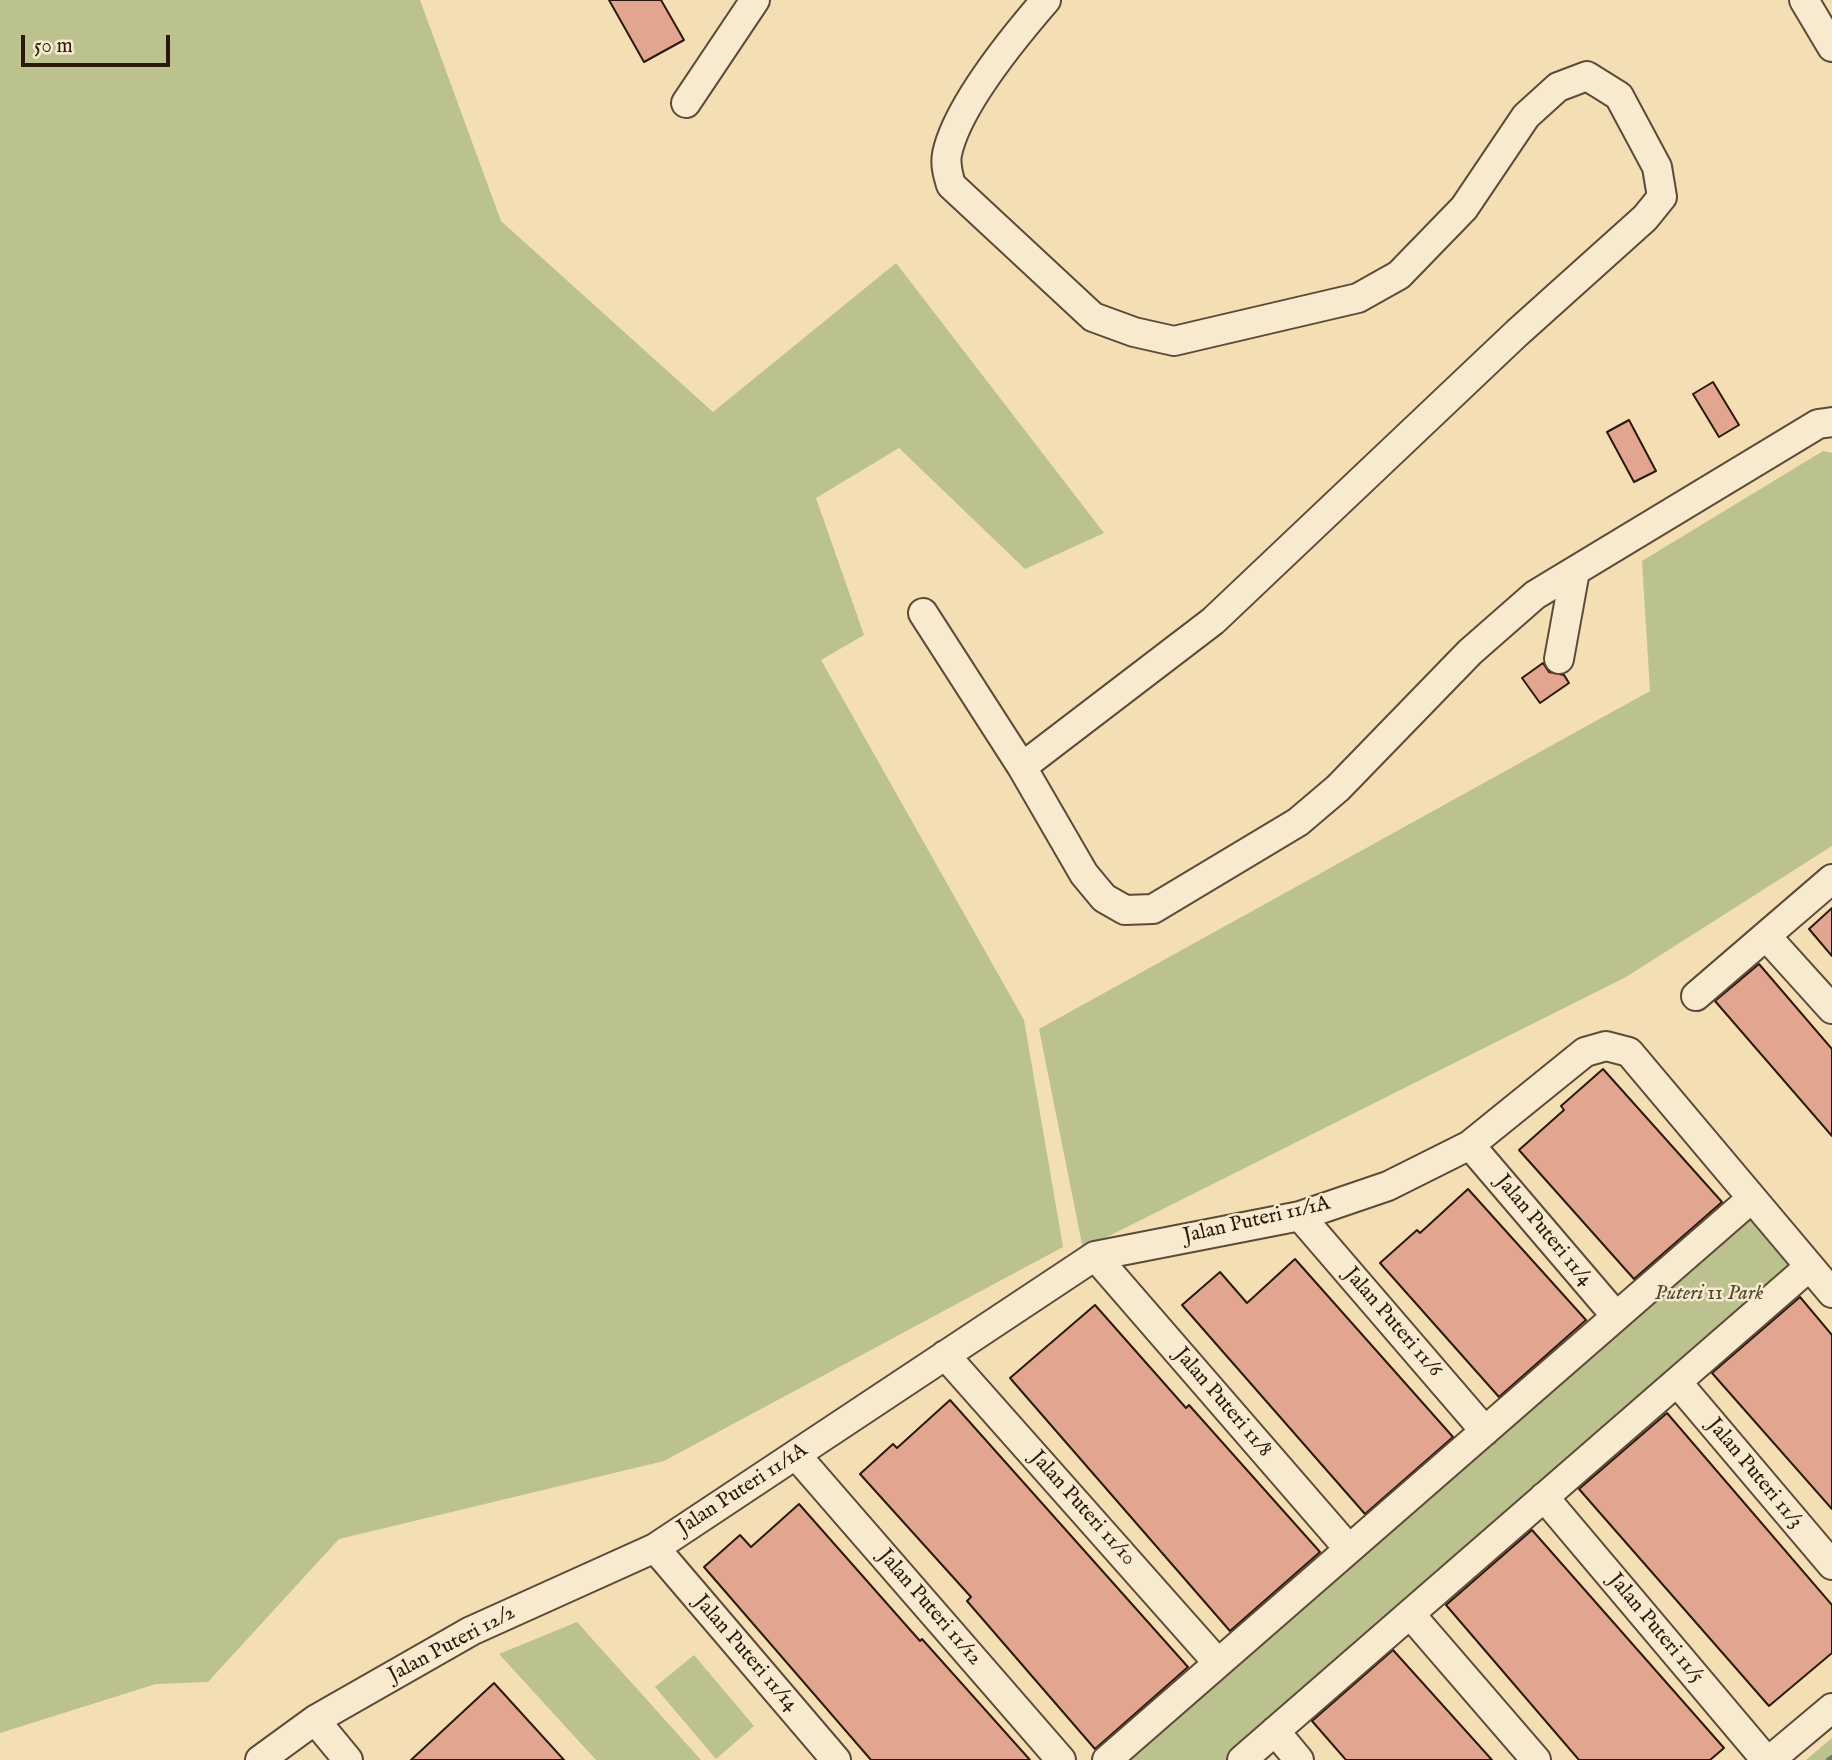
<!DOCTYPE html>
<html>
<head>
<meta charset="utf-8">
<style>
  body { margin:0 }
  #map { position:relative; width:1832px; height:1760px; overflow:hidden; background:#f4dfb4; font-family:"IM FELL English",serif }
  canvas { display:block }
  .scale { position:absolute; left:21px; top:35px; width:149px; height:32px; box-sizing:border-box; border:4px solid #2b190e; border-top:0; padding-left:9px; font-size:21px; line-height:24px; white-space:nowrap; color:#2b190e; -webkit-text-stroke:5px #f8eace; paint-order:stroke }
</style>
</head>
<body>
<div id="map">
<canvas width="1832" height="1760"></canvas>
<div class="scale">50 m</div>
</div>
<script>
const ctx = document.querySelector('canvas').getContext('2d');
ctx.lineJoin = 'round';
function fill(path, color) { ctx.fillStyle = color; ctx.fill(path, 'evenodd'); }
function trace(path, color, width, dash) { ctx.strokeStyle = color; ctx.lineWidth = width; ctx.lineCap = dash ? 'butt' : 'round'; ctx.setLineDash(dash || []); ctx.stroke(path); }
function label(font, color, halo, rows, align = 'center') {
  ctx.font = font + ' "IM FELL English",serif'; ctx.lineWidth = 5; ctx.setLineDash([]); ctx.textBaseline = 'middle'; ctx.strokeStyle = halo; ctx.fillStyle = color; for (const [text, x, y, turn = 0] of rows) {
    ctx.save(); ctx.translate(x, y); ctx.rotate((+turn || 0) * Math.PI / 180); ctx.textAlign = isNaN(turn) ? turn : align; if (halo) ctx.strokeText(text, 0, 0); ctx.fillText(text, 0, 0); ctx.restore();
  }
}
const green = new Path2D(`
  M0,0H420L501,221L713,412L896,263L1104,533L1025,569L899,448L816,498L864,635L821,660L1024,1020L1063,1247L664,1461L339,1539L208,1682L156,1684L0,1733Z
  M1823,451L1832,453V846L1626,977L1083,1249L1039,1029L1650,691L1642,561Z
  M1751,1199L1809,1267L1242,1760H1107Z
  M577,1622L701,1760H596L499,1654Z
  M694,1655L754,1726L716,1759L655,1687Z
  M1832,1738V1760H1806Z`);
const stream = new Path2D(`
  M1829,1760L1832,1758`);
const building = new Path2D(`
  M609,0H661L684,40L644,62Z
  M1713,382L1739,425L1719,437L1693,394Z
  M1629,420L1656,471L1634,482L1607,432Z
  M1543,663L1549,672L1564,675L1569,683L1540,703L1522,678Z
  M1832,908V956L1809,929Z
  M1759,964L1832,1049V1136L1715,1001Z
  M1603,1069L1722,1202L1634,1279L1519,1150L1564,1110L1561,1106Z
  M1468,1189L1586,1320L1499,1397L1380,1263L1417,1230L1420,1233Z
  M1295,1259L1453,1437L1365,1514L1182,1305L1220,1272L1247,1303Z
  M1800,1297L1832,1335V1509L1712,1373Z
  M1095,1305L1186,1408L1189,1405L1320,1552L1230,1631L1010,1378Z
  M950,1400L1188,1667L1095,1749L967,1601L971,1597L860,1474L893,1444L897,1448Z
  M1667,1413L1832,1605V1653L1769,1706L1579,1489Z
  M799,1504L920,1641L922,1639L1030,1760H871L704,1567L740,1535L751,1547Z
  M1532,1530L1724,1748L1710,1760H1579L1446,1605Z
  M1393,1650L1492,1760H1346L1312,1721Z
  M494,1683L564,1760H411Z`);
const minor = new Path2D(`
  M1804,0L1832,47
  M686,103L755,0
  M923,613L1022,767L1084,874L1104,898L1125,910L1153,909L1298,822L1338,788L1470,652L1535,595L1818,424L1832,422
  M1559,659L1575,571
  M1022,767L1213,621L1517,333L1645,218L1662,197L1657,167L1619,96L1587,76L1558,87L1526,116L1464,208L1399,275L1358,298L1174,341L1134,332L1093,317L951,185C948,175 945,165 947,154C957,106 1014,37 1046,0
  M1767,937L1832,1009
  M1696,996L1832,879
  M1470,1145L1616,1316
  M1300,1216L1485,1431
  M1095,1256L1349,1549
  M945,1355L1218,1663
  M1677,1382L1832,1565
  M796,1455L1061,1760
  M1544,1497L1766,1760
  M655,1548L836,1760
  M1410,1614L1536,1760
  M315,1720L348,1760
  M1275,1731L1299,1760
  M260,1760L315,1720L471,1631L655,1548L1095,1256L1300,1216L1388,1186L1470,1145L1585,1052L1606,1046L1629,1052L1832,1293
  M1107,1760L1751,1199
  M1242,1760L1809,1267
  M1770,1760L1832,1708`);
const streetNames = [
  ["Jalan Puteri 11/1A",1257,1221,-13],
  ["Jalan Puteri 11/4",1543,1231,50],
  ["Jalan Puteri 11/6",1392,1323,49],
  ["Jalan Puteri 11/8",1222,1403,49],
  ["Jalan Puteri 11/3",1754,1474,50],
  ["Jalan Puteri 11/1A",743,1490,-33],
  ["Jalan Puteri 11/10",1082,1509,48],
  ["Jalan Puteri 11/12",929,1608,49],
  ["Jalan Puteri 11/5",1655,1629,50],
  ["Jalan Puteri 12/2",452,1645,-28],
  ["Jalan Puteri 11/14",745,1654,49]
];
const parkNames = [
  ["Puteri 11 Park",1709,1295]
];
fill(green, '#bbc28e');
trace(stream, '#6f7b70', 6);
fill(building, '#e2a590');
trace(building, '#2b190e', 2);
trace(minor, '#5d4a38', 32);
trace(minor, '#f8eace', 28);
label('21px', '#2b190e', '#f8eace', streetNames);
label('italic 21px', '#564c34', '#f8eace', parkNames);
</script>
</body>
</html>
